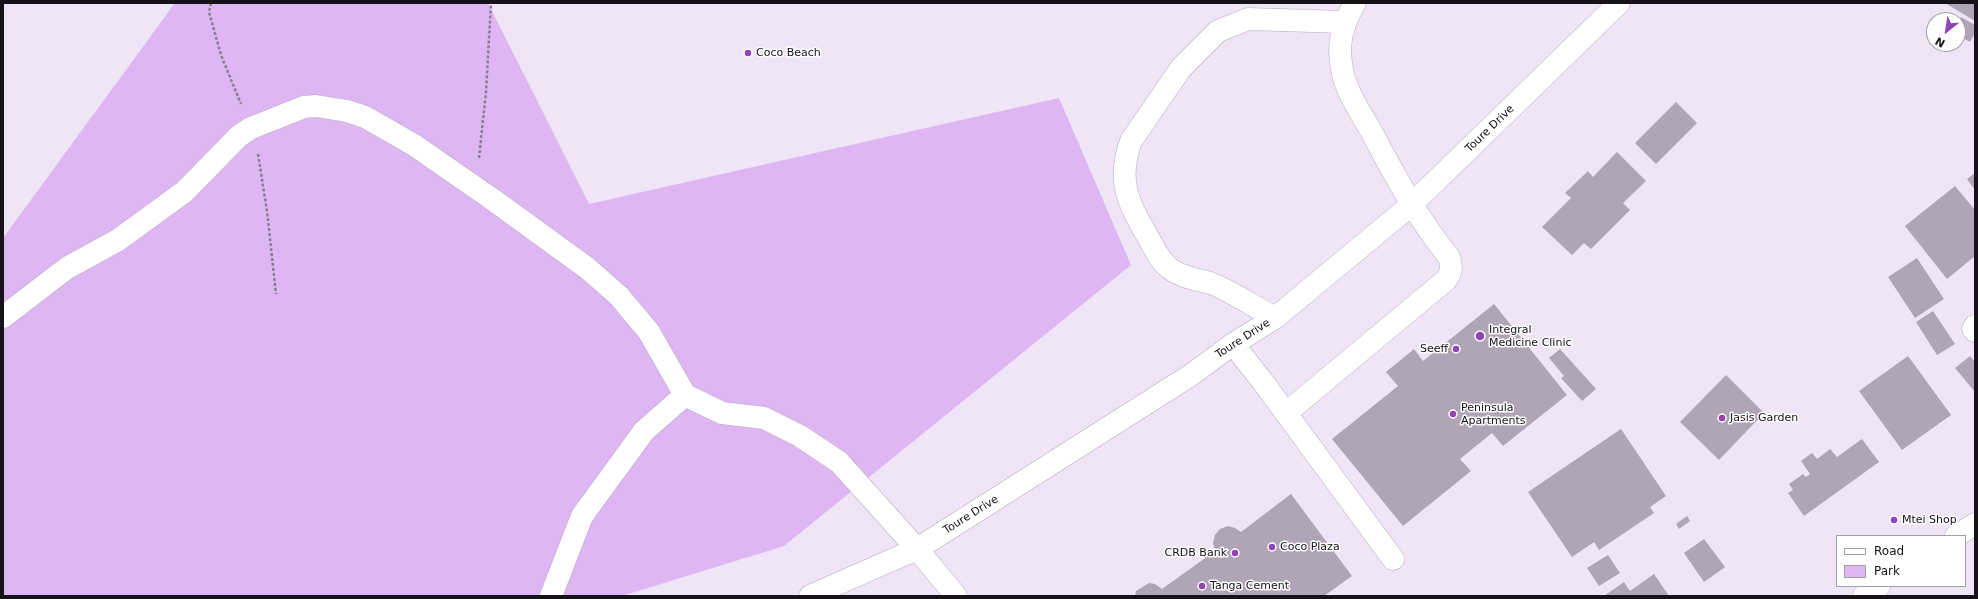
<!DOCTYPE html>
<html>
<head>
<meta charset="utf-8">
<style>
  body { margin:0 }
  #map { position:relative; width:1978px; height:599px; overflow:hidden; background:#f0e4f7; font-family:"DejaVu Sans",sans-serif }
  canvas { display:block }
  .frame { position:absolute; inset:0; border:4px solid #161218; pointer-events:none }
  .legend { position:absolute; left:1836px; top:535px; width:130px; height:52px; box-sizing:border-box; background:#fff; border:1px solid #a2a0a3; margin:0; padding:5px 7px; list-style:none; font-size:12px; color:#161218 }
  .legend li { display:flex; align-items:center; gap:8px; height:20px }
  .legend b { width:20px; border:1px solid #a2a0a3 }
  .north { position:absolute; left:1926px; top:12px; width:40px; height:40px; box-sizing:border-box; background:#fff; border:1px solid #a2a0a3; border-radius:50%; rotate:210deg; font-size:11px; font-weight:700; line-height:16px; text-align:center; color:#161218 }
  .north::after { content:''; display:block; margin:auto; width:14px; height:18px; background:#9144b6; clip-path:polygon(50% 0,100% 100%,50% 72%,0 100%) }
</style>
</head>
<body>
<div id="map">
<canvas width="1978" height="599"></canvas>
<div class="frame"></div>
<ul class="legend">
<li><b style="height:5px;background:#fff"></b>Road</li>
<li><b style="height:11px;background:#deb6f4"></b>Park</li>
</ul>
<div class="north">N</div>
</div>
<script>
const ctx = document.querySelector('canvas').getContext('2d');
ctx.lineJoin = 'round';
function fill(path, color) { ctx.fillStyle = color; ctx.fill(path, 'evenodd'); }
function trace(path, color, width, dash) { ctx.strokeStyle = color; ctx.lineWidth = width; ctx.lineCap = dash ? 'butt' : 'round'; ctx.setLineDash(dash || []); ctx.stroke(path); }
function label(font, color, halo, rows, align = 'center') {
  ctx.font = font + ' "DejaVu Sans",sans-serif'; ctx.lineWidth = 3; ctx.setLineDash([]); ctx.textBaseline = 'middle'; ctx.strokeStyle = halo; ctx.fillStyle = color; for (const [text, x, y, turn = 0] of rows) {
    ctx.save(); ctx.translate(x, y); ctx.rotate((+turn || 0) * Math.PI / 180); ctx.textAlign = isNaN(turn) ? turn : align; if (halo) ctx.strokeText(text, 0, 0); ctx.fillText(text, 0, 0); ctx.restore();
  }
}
const green = new Path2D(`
  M175,3H488L589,204L1059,98L1131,265L784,546L622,596H3V238Z`);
const building = new Path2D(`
  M1945,3H1975V21Z
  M1961,17L1975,25V33L1970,42L1958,35V22Z
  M1676,102L1697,123L1656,164L1635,143Z
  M1617,152L1646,181L1623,203L1630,210L1591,249L1584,243L1572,255L1542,227L1571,198L1565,193L1588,171L1593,177Z
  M1975,173V190L1967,179Z
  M1955,186L1975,210V256L1947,279L1905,226Z
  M1917,258L1944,299L1915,318L1888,277Z
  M1494,304L1567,395L1503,446L1492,433L1460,459L1471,471L1403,526L1332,439L1398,386L1386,372L1414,349L1423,361Z
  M1933,311L1955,344L1937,355L1916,322Z
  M1560,349L1596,389L1582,401L1561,378L1564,376L1549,358Z
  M1908,356L1951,415L1902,450L1859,391Z
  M1970,356L1975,362V392L1955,368Z
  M1726,375L1764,413L1719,460L1680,422Z
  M1621,429L1666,496L1650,507L1654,513L1599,550L1594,542L1572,557L1528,492Z
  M1862,439L1879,462L1804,516L1788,493L1793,490L1789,484L1803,474L1806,477L1810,474L1801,461L1812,453L1817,459L1830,449L1837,457Z
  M1291,494L1352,576L1324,596H1135L1136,591L1149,583L1155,584L1162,589L1215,551L1213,543L1215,535L1220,529L1228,526L1235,528L1241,532Z
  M1687,516L1690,521L1679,529L1676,524Z
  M1704,539L1725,567L1704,582L1684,553Z
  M1608,555L1620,573L1599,586L1587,568Z
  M1654,574L1669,596H1604L1624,582L1630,591Z`);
const path = new Path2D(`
  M211,3L209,12L221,55L241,104
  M258,154L267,211L276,294
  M479,158L486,92L491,3`);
const minor = new Path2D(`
  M3,317L67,268L118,240L184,192L239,136L251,128L304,107L316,106L347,111L365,117L414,145L492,199L587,268L619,296L649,332L685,395L722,413L764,418L800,436L839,462L917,549L956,596
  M1275,318C1255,307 1234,293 1213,284C1199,279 1185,279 1172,270C1161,263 1155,250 1149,239C1129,204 1116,182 1131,141L1181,68L1218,31L1248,19L1344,22
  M1975,326L1973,329L1975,331
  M1233,344L1263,382L1393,559
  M1286,413L1446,280C1452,272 1452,266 1449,257C1418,219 1395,176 1372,133C1361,113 1346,92 1342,70C1337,44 1342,25 1355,3
  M1956,536L1975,524
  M551,596L582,516L644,431L685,395
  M810,596L917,549L1191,375L1233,344L1275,318L1411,205L1619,3
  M1864,596L1879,586`);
const markers = [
  [748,53,4,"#9144b6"],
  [1480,336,5,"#9144b6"],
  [1456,349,4,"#9144b6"],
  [1453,414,4,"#9144b6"],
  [1722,418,4,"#9144b6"],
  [1894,520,4,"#9144b6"],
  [1272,547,4,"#9144b6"],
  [1235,553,4,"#9144b6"],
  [1202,586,4,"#9144b6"]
];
const poiNames = [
  ["Coco Beach",756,53],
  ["Integral",1489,330],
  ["Medicine Clinic",1489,343],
  ["Seeff",1448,349,"right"],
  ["Peninsula",1461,408],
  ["Apartments",1461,421],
  ["Jasis Garden",1730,418],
  ["Mtei Shop",1902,520],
  ["Coco Plaza",1280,547],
  ["CRDB Bank",1227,553,"right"],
  ["Tanga Cement",1210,586]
];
const streetNames = [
  ["Toure Drive",1490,129,-44],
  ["Toure Drive",1243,339,-33],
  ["Toure Drive",971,515,-32]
];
fill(green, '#deb6f4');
fill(building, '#b0a5b7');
trace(minor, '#b6aabd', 23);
trace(path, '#88808d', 2.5, [3, 2]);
trace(minor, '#fff', 22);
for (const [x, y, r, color] of markers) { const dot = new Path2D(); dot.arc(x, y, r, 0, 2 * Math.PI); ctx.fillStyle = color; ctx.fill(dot); trace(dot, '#fff', 1.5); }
label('11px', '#161218', '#fff', poiNames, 'left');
label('11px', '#161218', '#fff', streetNames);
</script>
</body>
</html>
